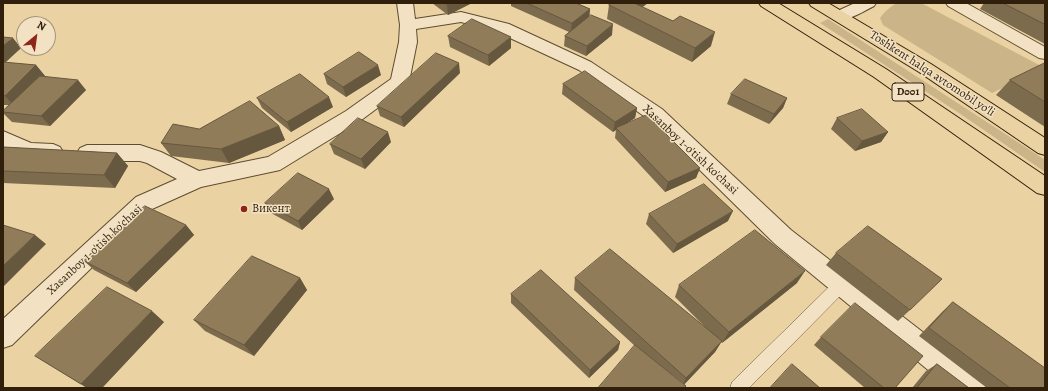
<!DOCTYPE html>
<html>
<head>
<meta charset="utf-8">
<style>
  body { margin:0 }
  #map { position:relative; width:1048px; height:391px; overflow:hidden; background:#ebd2a2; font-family:Alegreya,serif }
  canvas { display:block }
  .frame { position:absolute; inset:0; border:4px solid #301f0b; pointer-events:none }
  .north { position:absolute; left:16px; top:16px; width:40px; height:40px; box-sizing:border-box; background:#f2e2c3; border:1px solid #a49479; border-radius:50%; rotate:29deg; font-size:11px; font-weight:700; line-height:16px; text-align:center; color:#301f0b }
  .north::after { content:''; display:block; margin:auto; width:14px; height:18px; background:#8f2418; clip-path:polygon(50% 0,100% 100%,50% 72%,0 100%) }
</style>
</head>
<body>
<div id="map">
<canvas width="1048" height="391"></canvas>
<div class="frame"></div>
<div class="north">N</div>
</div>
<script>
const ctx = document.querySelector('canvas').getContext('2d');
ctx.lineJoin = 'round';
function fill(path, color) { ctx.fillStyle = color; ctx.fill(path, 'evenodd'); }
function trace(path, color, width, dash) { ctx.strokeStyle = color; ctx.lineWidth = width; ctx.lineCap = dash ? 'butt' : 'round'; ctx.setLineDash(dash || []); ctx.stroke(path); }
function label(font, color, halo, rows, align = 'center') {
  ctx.font = font + ' Alegreya,serif'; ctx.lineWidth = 3; ctx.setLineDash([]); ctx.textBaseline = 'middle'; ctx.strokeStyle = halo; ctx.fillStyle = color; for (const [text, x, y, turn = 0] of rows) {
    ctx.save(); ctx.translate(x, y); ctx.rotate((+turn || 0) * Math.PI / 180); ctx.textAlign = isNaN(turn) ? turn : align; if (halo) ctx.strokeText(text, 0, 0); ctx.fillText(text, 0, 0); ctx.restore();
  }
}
const green = new Path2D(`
  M897,3H921L1045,68L992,93L883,25L880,18C885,11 890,7 897,3Z
  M828,19L1030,150L1045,160V172L962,115L820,23Z`);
const lane = new Path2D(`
  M842,278L847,279L849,284L847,289L749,388H730L732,382L837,279Z`);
const street = new Path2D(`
  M397,3H413L415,19L461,12L509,24L591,62L662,109L791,230L982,378L986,388H950L775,244L648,119L579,70L497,32L461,22L416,29L417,42L409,82L407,86L360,121L280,170L201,187L152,209L12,345L3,348V319L136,197L177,179L147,163L140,161H87L80,158L77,153L80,148L87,145H140L161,152L199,171L268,157L346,111L391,79L399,42L400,25Z
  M855,3H876L874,6C862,12 846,23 833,19L831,16L833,13Z
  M946,3H966L1045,47V59L1039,58L948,6Z
  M3,131L31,143L53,144L60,147L63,152L60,157C40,163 21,155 3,147Z`);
const highway = new Path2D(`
  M759,3H778L886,69L1045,176V195L1037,193L874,77L761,6Z
  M809,3H828L931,64L1045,138V155L1038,153L919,72L811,6Z`);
const wall = new Path2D(`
  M432,3H470V4L448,15Z
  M511,3H576L590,9L589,17L612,35L586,56L564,46L565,36L569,32L511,6Z
  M648,3L642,7L673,21L711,46L692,62L607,19L609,5Z
  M984,3H1045V44L980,9Z
  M448,36L511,48L489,66L450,47Z
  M3,37L21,48L5,63L36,65L45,76L86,90L50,126L12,122L3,113V111L9,105H3Z
  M1045,63V127L996,95L1010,80Z
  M460,73L404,127L380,116L377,106Z
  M324,74L381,75L346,97L327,84Z
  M563,84L637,108L635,118L627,123L700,168L696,178L665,192L615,138L616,130L613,132L562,94Z
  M731,94L787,98L783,108L769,124L727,104Z
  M257,98L333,107L291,132L262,108Z
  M837,118L888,132L881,142L855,151L831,129Z
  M279,126L285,140L229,163L171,156L161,143Z
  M391,142L365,169L334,154L330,144Z
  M3,147L117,153L128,166L115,188L3,183Z
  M334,199L302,230L271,213L265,203Z
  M649,214L728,221L673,253L646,224Z
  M186,225L194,235L136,292L94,270L84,261Z
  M836,253L910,310L898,321L826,265Z
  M300,278L307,290L254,356L205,331L194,320Z
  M575,278L710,332L675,297L679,285L797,283L722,343L721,342L715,352L684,384L635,346L574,290Z
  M511,294L620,342L618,350L589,378L511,303Z
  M953,302L1044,388H987L919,336L943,311Z
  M164,322L102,388H87L35,356Z
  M821,337L895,388H865L814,345Z
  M937,364L969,388H912L926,371Z`);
const shadedWall = new Path2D(`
  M451,3H470V4L448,15L447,5Z
  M632,3H648L630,16Z
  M590,9L589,19L571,33L572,23Z
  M613,24L612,35L586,56L587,46Z
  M715,32L711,46L692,62L695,48Z
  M511,37V48L489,66L488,55Z
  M13,38L21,48L3,64V46Z
  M459,63L460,73L404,127L401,117Z
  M36,65L45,76L14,106L5,96Z
  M378,65L381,75L346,97L343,87Z
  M78,80L86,90L50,126L41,116Z
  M329,97L333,107L291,132L287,122Z
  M787,98L783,108L769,124L774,114Z
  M637,108L635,118L618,129L616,128V130L613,132L615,122Z
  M279,126L285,140L229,163L221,149Z
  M388,132L391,142L365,169L361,159Z
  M888,132L881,142L855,151L862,141Z
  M117,153L128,166L115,188L104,175Z
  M700,168L696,178L665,192L668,182Z
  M329,189L334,199L302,230L298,221Z
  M733,211L728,221L673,253L677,244Z
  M186,225L194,235L136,292L127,283Z
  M35,235L46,244L3,287V266Z
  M805,271L797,283L722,343L729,332Z
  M300,278L307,290L254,356L244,345Z
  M152,311L164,322L102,388H87L81,384Z
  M722,341L715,352L681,388L686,378Z
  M620,342L618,350L589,378L590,370Z`);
const building = new Path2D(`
  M445,3H451L447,5Z
  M527,3H576L590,9L572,23Z
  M612,3H634L673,21L680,16L715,32L695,48L609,5Z
  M1003,3H1045V24Z
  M591,15L613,24L587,46L565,36Z
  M472,19L511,37L488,55L448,36Z
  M3,37L13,38L3,46Z
  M359,52L378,65L343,87L324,74Z
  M436,53L459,63L401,117L377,106Z
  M3,62L36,65L5,96L3,95Z
  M1045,63V102L1010,80Z
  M585,71L637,108L615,122L563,84Z
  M300,74L329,97L287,122L257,98Z
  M40,76L78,80L41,116L3,112V111Z
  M745,79L787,98L774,114L731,94Z
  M250,101L279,126L221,149L161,143L173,124L199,129Z
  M862,109L888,132L862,141L837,118Z
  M647,115L700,168L668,182L616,128Z
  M358,118L388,132L361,159L330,144Z
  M3,147L117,153L104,175L3,171Z
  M298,173L329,189L298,221L265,203Z
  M704,184L733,211L677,244L649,214Z
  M145,206L186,225L127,283L84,261Z
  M3,225L35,235L3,266Z
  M868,226L942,279L910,310L836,253Z
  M755,230L805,271L729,332L679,285Z
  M610,249L722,341L686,378L575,278Z
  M252,256L300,278L244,345L194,320Z
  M541,270L620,342L590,370L511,294Z
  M107,287L152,311L81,384L35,356Z
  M953,302L1045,368V386L1044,388H1010L929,328Z
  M855,303L923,356L895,388H884L821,337Z
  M635,345L686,386L684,388H598Z
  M792,364L820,388H770Z
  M937,364L969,388H917Z`);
const markers = [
  [244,209,4,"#8f2418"]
];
const shields = [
  [908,92,32]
];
const shieldNames = [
  ["D001",908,92]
];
const streetNames = [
  ["Toshkent halqa avtomobil yo'li",932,74,33],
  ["Xasanboy 1-o'tish ko'chasi",690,150,43],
  ["Xasanboy 1-o'tish ko'chasi",95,250,-43]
];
const poiNames = [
  ["Викент",252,209]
];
fill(green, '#cbb488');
trace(lane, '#5f4c31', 1);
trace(street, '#5f4c31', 2);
trace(highway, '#301f0b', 2);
fill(lane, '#f2e2c3');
fill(street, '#f2e2c3');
fill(highway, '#ebd2a2');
fill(wall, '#7d6b4d');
fill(shadedWall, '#66573f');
fill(building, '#917c5a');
trace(building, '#66573f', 1);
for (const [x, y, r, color] of markers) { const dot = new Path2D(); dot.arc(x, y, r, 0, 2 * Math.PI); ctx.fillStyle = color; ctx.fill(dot); trace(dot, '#f2e2c3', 1.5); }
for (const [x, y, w] of shields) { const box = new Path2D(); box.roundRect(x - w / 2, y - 9, w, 18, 3); ctx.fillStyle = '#f2e2c3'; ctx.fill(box); trace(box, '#301f0b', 1); }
label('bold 11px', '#301f0b', null, shieldNames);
label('12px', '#301f0b', '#f2e2c3', streetNames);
label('12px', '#301f0b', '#f2e2c3', poiNames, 'left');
</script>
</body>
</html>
